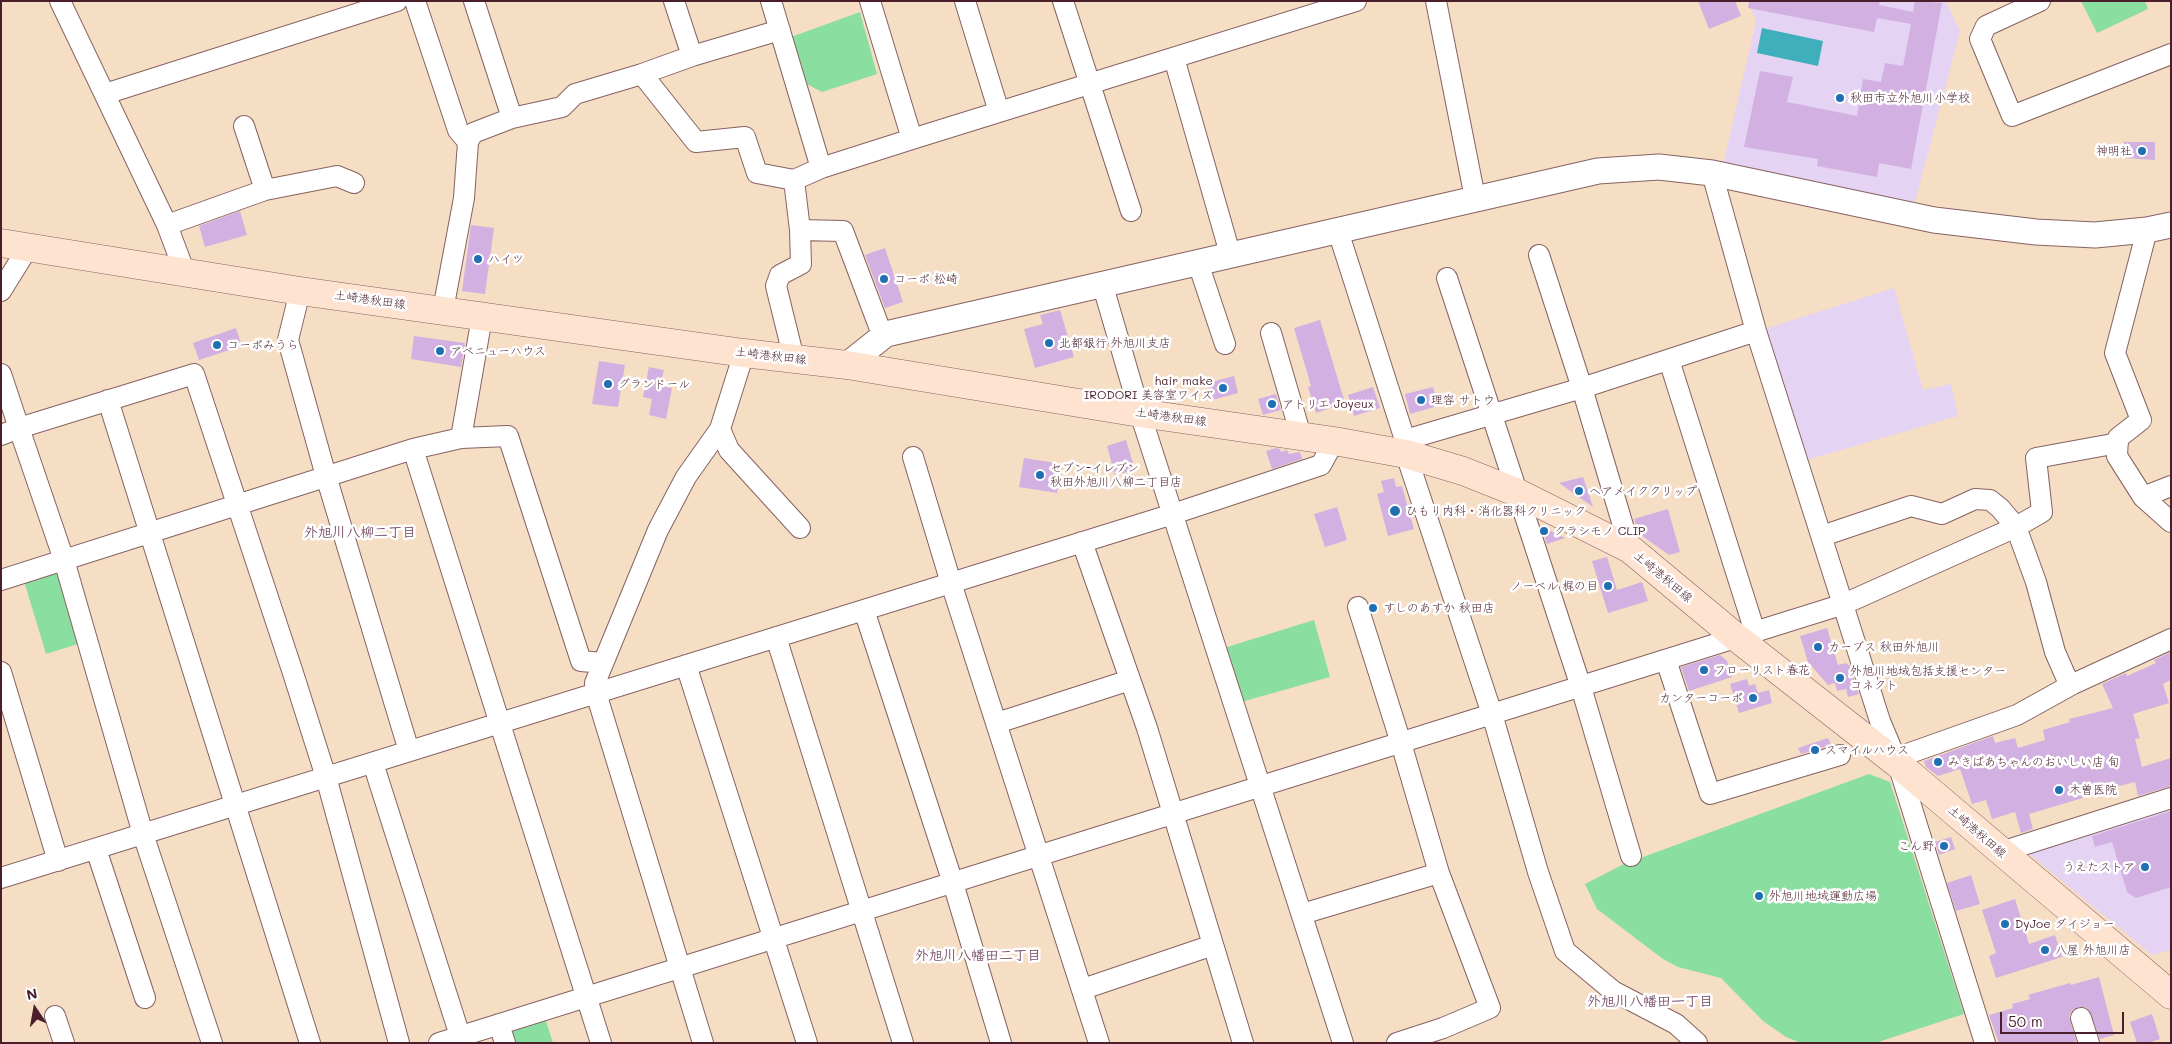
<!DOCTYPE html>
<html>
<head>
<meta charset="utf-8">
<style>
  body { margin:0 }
  #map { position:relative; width:2172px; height:1044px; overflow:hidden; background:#f5dec4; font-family:Mali,sans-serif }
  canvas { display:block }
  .frame { position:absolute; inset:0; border:2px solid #4a1f2b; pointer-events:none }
  .north { position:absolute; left:10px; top:984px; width:50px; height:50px; -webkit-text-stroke:4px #fff; paint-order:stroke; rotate:348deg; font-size:14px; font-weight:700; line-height:20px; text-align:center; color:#4a1f2b }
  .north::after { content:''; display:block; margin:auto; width:18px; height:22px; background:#4a1f2b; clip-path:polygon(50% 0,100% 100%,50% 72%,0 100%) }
  .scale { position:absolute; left:2000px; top:1012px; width:124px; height:22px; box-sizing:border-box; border:2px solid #4a1f2b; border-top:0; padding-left:6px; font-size:15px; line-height:18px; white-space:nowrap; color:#4a1f2b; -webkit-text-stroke:4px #fff; paint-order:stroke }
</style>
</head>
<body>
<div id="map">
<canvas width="2172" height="1044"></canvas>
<div class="frame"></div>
<div class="north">N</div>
<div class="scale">50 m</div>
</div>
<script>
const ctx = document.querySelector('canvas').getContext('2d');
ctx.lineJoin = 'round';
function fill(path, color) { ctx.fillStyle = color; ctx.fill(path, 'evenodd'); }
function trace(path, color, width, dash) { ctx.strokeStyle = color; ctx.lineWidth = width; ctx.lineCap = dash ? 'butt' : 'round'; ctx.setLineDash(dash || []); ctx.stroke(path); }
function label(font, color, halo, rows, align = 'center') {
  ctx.font = font + ' Mali,"Klee One",sans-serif'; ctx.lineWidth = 5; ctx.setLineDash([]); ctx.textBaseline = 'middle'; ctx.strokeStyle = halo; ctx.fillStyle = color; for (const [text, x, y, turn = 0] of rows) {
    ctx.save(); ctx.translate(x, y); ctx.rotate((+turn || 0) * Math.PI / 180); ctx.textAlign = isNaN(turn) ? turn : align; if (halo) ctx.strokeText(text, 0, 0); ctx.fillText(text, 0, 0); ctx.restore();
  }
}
const built = new Path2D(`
  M1748,1H1946L1960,31L1915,202L1723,165L1756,21Z
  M1894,288L1923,390L1951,384L1958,416L1807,460L1764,329Z
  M2171,808V950L2152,955L2028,853Z`);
const green = new Path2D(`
  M2081,1H2145L2148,9L2097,33Z
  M860,12L877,74L822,92L803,82L791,37Z
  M60,571L81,643L46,654L24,581Z
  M1314,620L1330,677L1241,702L1224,648Z
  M1869,774L1890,782L1964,1014L1875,1043H1801L1786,1037L1763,1021L1721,978L1678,967L1663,959L1597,909L1585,884L1624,864Z
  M545,1018L553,1043H513L509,1031Z`);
const water = new Path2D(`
  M1762,28L1823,41L1818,66L1757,53Z`);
const building = new Path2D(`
  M1698,1H1735L1741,16L1709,29Z
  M1749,1H1880L1879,5L1913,12L1915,1L1942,3L1911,169L1879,163L1877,177L1817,166L1818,159L1744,147L1760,71L1793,77L1787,102L1857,116L1863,79L1881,82L1885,63L1903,66L1911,24L1877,18L1874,32L1748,8Z
  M2124,142H2155V160L2124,158Z
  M240,211L247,235L205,247L199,226Z
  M471,225L494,228L485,294L462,291Z
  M885,248L903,302L885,308L865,255Z
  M1060,310L1074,357L1035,368L1024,329L1043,324L1040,315Z
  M1320,320L1345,403L1316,413L1308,387L1311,386L1294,328Z
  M236,328L242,346L199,360L193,343Z
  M414,336L465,343L461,367L411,359Z
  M599,361L625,365L618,407L592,404Z
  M649,367L664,370L660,386L672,388L666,419L649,415L652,399L643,397Z
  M1234,376L1238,393L1212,400L1207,383Z
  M1373,387L1380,408L1354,416L1348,395Z
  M1433,387L1438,406L1410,414L1405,394Z
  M1276,394L1281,410L1263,415L1258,399Z
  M1126,440L1135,470L1115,475L1107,446Z
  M1276,448L1280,449L1281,452L1287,450L1289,454L1300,452L1302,459L1272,469L1266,451Z
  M1024,458L1062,464L1057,493L1019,487Z
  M1583,477L1593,507L1559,483Z
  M1394,478L1396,487L1402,486L1414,529L1388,536L1377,494L1384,492L1381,481Z
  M1337,507L1347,540L1325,547L1314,514Z
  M1668,509L1680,552L1669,555L1638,533L1634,519Z
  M1541,526L1565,538L1547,544Z
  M1607,557L1617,590L1642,582L1648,601L1608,613L1592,561Z
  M1827,628L1838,665L1846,663L1850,666L1859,694L1848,697L1846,689L1837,691L1835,683L1828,685L1808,662L1800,636Z
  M2171,652V680L2163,684L2169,703L2133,714L2140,738L2135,739L2142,767L2171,758V786L2138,796L2135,782L2095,792L2096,794L2029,814L2033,829L2021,833L2015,812L1992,819L1986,800L1972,804L1960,769L1938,776L1926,767L1924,761L1993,736L1995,743L2015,738L2018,748L2045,740L2043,730L2070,722L2069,719L2113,708L2102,684L2126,673L2127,676L2156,663L2154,660Z
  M1720,655L1727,661L1732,677L1689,691L1681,667Z
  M1747,679L1749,686L1755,684L1758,693L1769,690L1772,703L1739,713L1730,684Z
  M1828,738L1831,745L1801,754L1798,748Z
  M2171,811V887L2136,898L2127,892L2112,842L2095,847L2092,836Z
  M1951,837L1955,849L1939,855L1935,842Z
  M1971,875L1980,904L1956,911L1947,883Z
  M2015,899L2029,944L2055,935L2062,957L1996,978L1989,956L1996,953L1982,910Z
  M2099,977L2114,1035L2100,1039L2089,1010L2084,1007H2078L2072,1010L2069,1016L2076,1041L2070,1043H1999L1989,1015L2013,1008L2012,1004L2030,999L2028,995L2070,983L2071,985Z
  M2152,1014L2160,1039L2148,1043H2137L2130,1022Z`);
const minor = new Path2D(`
  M60,1L167,225L185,273
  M415,1L458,130L468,142
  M474,1L512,118
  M771,1L821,168
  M870,1L912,139
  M965,1L999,112
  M1063,1L1131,211
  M1436,1L1475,198
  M2040,1L1986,26L1980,39L2012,116L2171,54
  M692,56L780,30
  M1174,58L1231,257
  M642,74L692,56L674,1
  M105,94L397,1
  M244,126L265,190
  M1712,173L1756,331L1880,721L1898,764L1985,1043
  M794,180L800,230L801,264L780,275L776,286L794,359
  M167,225L265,190L337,176L354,183
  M800,230L843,231L883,337
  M2147,230L2115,353L2141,420L2118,438L2117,456L2143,497L2171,522
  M1338,231L1405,440L1406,454L1492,714L1538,872L1565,951L1613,991L1676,1024L1697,1043
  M1539,255L1582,388L1630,549
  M1198,263L1225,344
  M1447,278L1581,687L1631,856
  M1102,283L1140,413L1343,1043
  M1,291L29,246
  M300,291L288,340L326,476L409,751
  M443,310L464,198L468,142L473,133L512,118L562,107L575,94L642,74L696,142L745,137L757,173L794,180L821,168L912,139L1356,1
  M1271,333L1301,436
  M1669,360L1755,632
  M1,374L19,428L1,435
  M108,400L310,1043
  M720,429L729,450L800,528
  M461,438L482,317
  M1405,440L1582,388L1756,331
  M413,449L461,438L508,436L581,661L603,663
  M913,457L951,583L1099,1043
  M2143,497L2171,486
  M1822,536L1911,506L1942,514L1975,499L1990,500L2000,508L2016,527L2036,582L2055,652L2066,677L2073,684
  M1082,542L1147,728L1243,1043
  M1,580L413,449L601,1043
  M1358,607L1401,743L1439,873L1490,1008L1443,1028L1397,1043
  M864,610L953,883L1001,1043
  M776,637L903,1043
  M1666,660L1710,794L1840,755
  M686,665L807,1043
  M1,672L58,861
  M997,723L1130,680
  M373,763L460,1036
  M1898,764L1910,753L2017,715L2073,684L2171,639
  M96,849L145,998
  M2001,852L2171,798
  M1,878L1173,514L1321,465L1334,441
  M1302,914L1439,873
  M1083,989L1213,945
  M55,1016L64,1043
  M2081,1018L2089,1043
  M499,1024L505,1043
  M212,1043L143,834L64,560L19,428L194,374L293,673L326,777L399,1043
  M439,1043L1844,604L2016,527L2042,512L2036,458L2118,443
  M703,1043L596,693L595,683L658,530L686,477L720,429L744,353`);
const tertiary = new Path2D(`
  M847,365L886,334L1598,171L1659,167L1712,173L1934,220L2036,232L2095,235L2147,230L2171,225`);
const secondary = new Path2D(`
  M1,243L300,291L744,353L847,365L1140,413L1334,441L1406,454L1463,471L1516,492L1630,549L1737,638L1898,764L2171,995`);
const markers = [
  [1840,98,5,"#1f6fb2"],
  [2142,151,5,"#1f6fb2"],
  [478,259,5,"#1f6fb2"],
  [884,279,5,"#1f6fb2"],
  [1049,343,5,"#1f6fb2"],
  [217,345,5,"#1f6fb2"],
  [440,351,5,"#1f6fb2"],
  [608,384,5,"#1f6fb2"],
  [1223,388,5,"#1f6fb2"],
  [1421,400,5,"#1f6fb2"],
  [1272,404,5,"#1f6fb2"],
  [1040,475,5,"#1f6fb2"],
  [1579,491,5,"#1f6fb2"],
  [1395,511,6,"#1f6fb2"],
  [1544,531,5,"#1f6fb2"],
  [1608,586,5,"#1f6fb2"],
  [1373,608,5,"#1f6fb2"],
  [1818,647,5,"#1f6fb2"],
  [1704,670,5,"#1f6fb2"],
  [1840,678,5,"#1f6fb2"],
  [1753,698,5,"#1f6fb2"],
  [1815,750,5,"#1f6fb2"],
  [1938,762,5,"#1f6fb2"],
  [2059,790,5,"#1f6fb2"],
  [1944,846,5,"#1f6fb2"],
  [2145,867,5,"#1f6fb2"],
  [1759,896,5,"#1f6fb2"],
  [2005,924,5,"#1f6fb2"],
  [2045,950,5,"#1f6fb2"]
];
const poiNames = [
  ["秋田市立外旭川小学校",1850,98],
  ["神明社",2132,151,"right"],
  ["ハイツ",488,259],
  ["コーポ 松崎",894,279],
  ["北都銀行 外旭川支店",1059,343],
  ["コーポみうら",227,345],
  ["アベニューハウス",450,351],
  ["hair make",1213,381,"right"],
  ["IRODORI 美容室ワイズ",1213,395,"right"],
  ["グランドール",618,384],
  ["理容 サトウ",1431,400],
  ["アトリエ Joyeux",1282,404],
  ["セブン-イレブン",1050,468],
  ["秋田外旭川八柳二丁目店",1050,482],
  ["ヘアメイククリップ",1589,491],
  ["ひもり内科・消化器科クリニック",1406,511],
  ["クラシモノ CLIP",1554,531],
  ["ノーベル 梶の目",1598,586,"right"],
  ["すしのあすか 秋田店",1383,608],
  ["カーブス 秋田外旭川",1828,647],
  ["フローリスト春花",1714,670],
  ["外旭川地域包括支援センター",1850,671],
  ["コネクト",1850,685],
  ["カンターコーポ",1743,698,"right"],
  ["スマイルハウス",1825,750],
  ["みきばあちゃんのおいしい店 旬",1948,762],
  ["木曽医院",2069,790],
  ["こん野",1934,846,"right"],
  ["うえたストア",2135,867,"right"],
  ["外旭川地域運動広場",1769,896],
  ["DyJoe ダイジョー",2015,924],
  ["八屋 外旭川店",2055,950]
];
const streetNames = [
  ["土崎港秋田線",370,300,8],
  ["土崎港秋田線",771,356,7],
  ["土崎港秋田線",1171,417,8],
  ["土崎港秋田線",1663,577,40],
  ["土崎港秋田線",1977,832,41]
];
const neighbourhoodNames = [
  ["外旭川八柳二丁目",360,533],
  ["外旭川八幡田二丁目",978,956],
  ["外旭川八幡田一丁目",1650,1002]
];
fill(built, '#e4d3f2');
fill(green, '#8adea0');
fill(water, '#40afbc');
fill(building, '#d3b0e2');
trace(minor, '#866261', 22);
trace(tertiary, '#866261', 27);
trace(secondary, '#866261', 29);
trace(minor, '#fff', 20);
trace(tertiary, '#fff', 25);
trace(secondary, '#fee3d1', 28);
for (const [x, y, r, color] of markers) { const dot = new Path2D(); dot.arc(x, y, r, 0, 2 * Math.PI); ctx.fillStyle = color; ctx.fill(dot); trace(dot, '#fff', 2); }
label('12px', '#4a1f2b', '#fff', poiNames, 'left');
label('12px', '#4a1f2b', '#fff', streetNames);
label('bold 14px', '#7a526b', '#fff', neighbourhoodNames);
</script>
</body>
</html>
